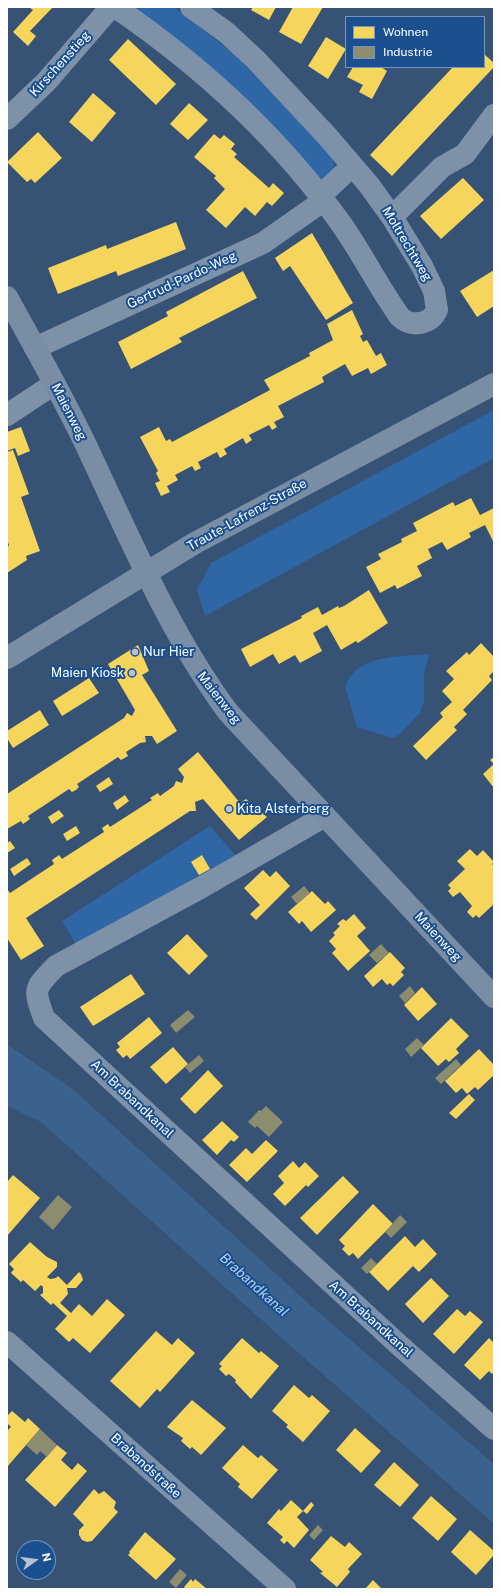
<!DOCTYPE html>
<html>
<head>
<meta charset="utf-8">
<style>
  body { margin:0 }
  #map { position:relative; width:501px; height:1596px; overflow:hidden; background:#365274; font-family:"Public Sans",sans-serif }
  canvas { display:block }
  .frame { position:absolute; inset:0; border:8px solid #fff; pointer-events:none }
  .legend { position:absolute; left:345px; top:16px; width:140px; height:52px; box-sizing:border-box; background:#1b4f8f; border:1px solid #7695bc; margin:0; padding:5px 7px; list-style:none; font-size:12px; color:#fff }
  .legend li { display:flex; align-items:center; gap:8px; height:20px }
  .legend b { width:20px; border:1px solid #7695bc }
  .north { position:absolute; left:16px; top:1540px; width:40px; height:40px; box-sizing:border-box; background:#1b4f8f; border:1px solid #7695bc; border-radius:50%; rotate:76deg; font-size:11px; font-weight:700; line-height:16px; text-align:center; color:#fff }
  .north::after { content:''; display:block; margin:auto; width:14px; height:18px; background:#b9c2ce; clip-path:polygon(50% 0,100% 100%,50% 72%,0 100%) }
</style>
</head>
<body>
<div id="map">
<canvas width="501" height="1596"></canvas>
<div class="frame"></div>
<ul class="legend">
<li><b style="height:11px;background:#f6d55c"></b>Wohnen</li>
<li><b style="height:11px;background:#8c8c6e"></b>Industrie</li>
</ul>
<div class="north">N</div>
</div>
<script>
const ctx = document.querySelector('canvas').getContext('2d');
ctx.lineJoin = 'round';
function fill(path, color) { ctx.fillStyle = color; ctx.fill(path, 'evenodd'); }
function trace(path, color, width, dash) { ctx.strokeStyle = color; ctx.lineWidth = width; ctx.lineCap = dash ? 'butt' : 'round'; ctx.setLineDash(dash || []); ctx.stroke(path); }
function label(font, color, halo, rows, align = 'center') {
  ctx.font = font + ' "Public Sans",sans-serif'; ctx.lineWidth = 4; ctx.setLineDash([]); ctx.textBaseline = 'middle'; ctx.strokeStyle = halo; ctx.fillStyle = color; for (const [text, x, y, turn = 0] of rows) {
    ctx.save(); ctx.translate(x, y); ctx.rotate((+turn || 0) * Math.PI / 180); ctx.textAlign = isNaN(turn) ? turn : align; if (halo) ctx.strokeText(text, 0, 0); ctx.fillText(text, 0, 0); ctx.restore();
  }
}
const green = new Path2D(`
  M138,7H174L233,53L312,130L333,160L334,169L321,183L134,12Z
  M494,410V458L205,616L197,590L211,563Z
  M429,654L424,674V702L420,713L399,735L392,738L357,727L345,686C358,653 401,657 429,654Z
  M210,826L235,855L164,896L76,944L62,921Z`);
const water = new Path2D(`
  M7,1044L75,1091L308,1303L494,1464V1524L295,1350L41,1122L7,1106Z`);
const homes = new Path2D(`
  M29,7H53L30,31L36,36L28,46L13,32L33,10Z
  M253,7H276L269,20L251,10Z
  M293,7H323L301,44L279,32Z
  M326,37L346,49L328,79L308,66Z
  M128,39L176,84L156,105L109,60Z
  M484,54L494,63V67L392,176L370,155L453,67H484Z
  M353,67H381L387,71L372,99L359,92L363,85L347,77Z
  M93,93L116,113L92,142L69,122Z
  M189,103L208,120L188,140L170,124Z
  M38,132L62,158L35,183L31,179L27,182L7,162Z
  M214,134L220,139L224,135L235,144L231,149L237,154L234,157L269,188L273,183L284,193L272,206L267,202L255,216L245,207L226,228L206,210L225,189L214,178L216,176L194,157Z
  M463,178L484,200L441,239L420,216Z
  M176,222L186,249L118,276L116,271L58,294L48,268L106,245L107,249Z
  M312,233L353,303L326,320L290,266L283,271L275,258Z
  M494,270V306L477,317L460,291Z
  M243,271L257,298L179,338L182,342L131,369L118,342L168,316L166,312Z
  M352,310L363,334L360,336L363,342L367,340L376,356L381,353L387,365L371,374L368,368L352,376L345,364L322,377L324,382L278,406L284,417L274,422L277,427L272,430L269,425L249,435L252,440L246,444L243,438L224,449L227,454L220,458L217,452L198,462L201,468L195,471L192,466L175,475L178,480L167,486L170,492L161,496L155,483L160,481L156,473L158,471L140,437L159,427L166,441L170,439L172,442L270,390L264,380L310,356L309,353L333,340L327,324Z
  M21,427L30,451L18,456L15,448L7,451V432Z
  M13,450L29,494L21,497L40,551L26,556L27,560L7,573V549L9,545L7,540V452Z
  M471,498L480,515L494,508V543L485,525L469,533L471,537L447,550L442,542L428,549L432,558L417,566L422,576L397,589L395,585L380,593L366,567L381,559L378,554L402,542L401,539L417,531L413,523L453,502L455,506Z
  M369,590L388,623L358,643L356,641L341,650L327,625L313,633L322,651L300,663L295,655L279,664L273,654L250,667L241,649L302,618L301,616L318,607L322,615L338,606L339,608L344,606Z
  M481,643L494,657V671L489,676L492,680L463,710L467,714L454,727L457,730L426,760L413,746L443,717L440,713L452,702L442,691L454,679L446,671L467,652L469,655Z
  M138,645L149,671L142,675L177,731L157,744L152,736H145L146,742L140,743L126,752L128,756L121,760L118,757L77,784L79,787L76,790L72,792L69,789L28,816L30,819L23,824L21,821L7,829V794L124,718L127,713L132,716L135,710L108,664Z
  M89,678L99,693L62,716L53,701Z
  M40,710L49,725L13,748L7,738V731Z
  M198,752L240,803L246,799L267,817L239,840L203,799L195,802L196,811H190L26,918L44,946L21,960L7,938V889L10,893L54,864L52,860L59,855L62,859L104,832L102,828L108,824L110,827L152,800L150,798L158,793L160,796L174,786L176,781L182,783L184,777L178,769Z
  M494,757V788L483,774L494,764L490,760Z
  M109,777L113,784L100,792L96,786Z
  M125,795L129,801L117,810L113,803Z
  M59,810L64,816L52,824L48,817Z
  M76,826L80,833L67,841L63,834Z
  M10,841L15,848L7,853V843Z
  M470,849L477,856L483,850L494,862L492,864L494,866V904L479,918L476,915L473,918L467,912L472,906L460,892L453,897L448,891L451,888L448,885L465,869L457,861Z
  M202,855L210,869L199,875L191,862Z
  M27,858L31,864L14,876L10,869Z
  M263,870L270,877L276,871L290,886L256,920L250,914L260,905L244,888Z
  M312,891L325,904L328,901L336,910L311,932L302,921L299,924L288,912Z
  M354,914L366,928L357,936L370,951L348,971L332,953L336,949L329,941L335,935L333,933L340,926L337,924L343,919L346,921Z
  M187,934L208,956L189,975L167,953Z
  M390,952L405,968L401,972L404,975L393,986L390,983L387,985L382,979L373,987L364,976Z
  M131,974L145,994L93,1026L80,1007Z
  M422,987L437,1004L418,1021L404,1005Z
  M149,1017L162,1033L130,1059L127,1055L123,1058L116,1050L120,1047L117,1043Z
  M451,1018L469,1036L456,1049L459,1053L449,1062L446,1059L438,1066L421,1048Z
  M173,1047L188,1064L166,1084L150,1067Z
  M479,1049L494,1065V1075L478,1090L475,1087L467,1094L462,1088L456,1093L445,1081Z
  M208,1070L223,1086L195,1114L180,1099Z
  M469,1094L475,1100L456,1119L449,1113Z
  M222,1121L239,1137L234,1142L231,1140L217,1155L202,1140Z
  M266,1140L278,1151L247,1182L229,1165L246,1148L252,1154Z
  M293,1161L299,1168L305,1162L319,1176L308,1187L306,1185L285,1206L273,1194L284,1183L278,1176Z
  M13,1175L40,1198L7,1236V1182Z
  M343,1176L359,1192L317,1235L300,1218Z
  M373,1204L393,1224L358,1259L353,1253L349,1256L342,1249L345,1246L339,1240Z
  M405,1236L415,1247L423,1239L437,1254L419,1272L413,1266L388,1291L369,1272Z
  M30,1242L47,1257L57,1262V1267L47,1277L50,1279L56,1278L58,1276L67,1285L79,1272L81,1274L83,1280L76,1288H67L68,1294L60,1303L71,1313L79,1304L92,1316L107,1299L125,1315L90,1353L73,1338L69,1342L55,1329L67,1316L53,1303L51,1305L40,1295L43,1293V1287L41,1285L35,1291L23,1280L21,1282L11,1273L14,1269L9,1264Z
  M431,1278L449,1296L423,1323L405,1304Z
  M457,1309L465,1316L470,1311L483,1322L454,1354L433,1334Z
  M156,1331L172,1345L178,1338L195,1353L160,1392L157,1389L140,1408L110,1381Z
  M242,1338L259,1353L261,1351L279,1366L251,1399L235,1382L236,1380L229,1374L226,1376L219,1369L222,1366L219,1364Z
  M489,1338L494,1343V1372L492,1374L489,1371L480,1380L464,1365Z
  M294,1385L309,1398L312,1395L330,1411L303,1442L286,1427L288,1425L272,1411Z
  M192,1400L226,1428L201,1455L192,1447L190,1449L181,1441L183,1438L167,1427Z
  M12,1411L25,1422L28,1418L40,1429L7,1467V1431L11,1427L7,1423V1416Z
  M355,1428L381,1451L361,1473L336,1450Z
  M57,1445L67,1453L61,1460L72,1470L78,1463L87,1471L55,1507L25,1480Z
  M243,1445L258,1458L261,1455L278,1470L252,1499L238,1487L240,1484L222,1468Z
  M394,1462L419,1485L400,1507L374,1485Z
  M94,1489L99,1494L104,1491L116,1502L114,1508L118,1512L92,1541L87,1542L82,1540L79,1535V1530L84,1525L73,1514Z
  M431,1496L457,1519L438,1541L412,1518Z
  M291,1500L303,1511L297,1517L309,1530L294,1548L287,1541L284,1544L280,1540L283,1537L267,1523L279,1509L281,1511Z
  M311,1502L314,1505L307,1514L303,1511Z
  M470,1530L494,1551V1555L476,1575L451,1552Z
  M145,1532L176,1559L156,1580L128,1555L130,1553L129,1552Z
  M331,1536L345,1547L349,1542L362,1554L348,1569L350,1572L337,1587L320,1573L323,1572L310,1560Z
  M191,1579L193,1582L195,1579L207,1589H186L184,1587Z
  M373,1580L382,1589H365Z`);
const industry = new Path2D(`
  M304,886L310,893L297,904L291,897Z
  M381,944L389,953L377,963L369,955Z
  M410,986L415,993L405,1003L399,996Z
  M188,1010L195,1017L176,1033L170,1025Z
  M417,1038L424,1045L411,1057L405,1049Z
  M199,1055L204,1061L190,1073L185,1067Z
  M456,1059L461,1065L441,1084L435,1078Z
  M266,1106L283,1122L269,1137L257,1126L255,1128L248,1122L259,1110L261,1111Z
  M58,1195L72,1207L53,1230L39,1217Z
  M400,1215L407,1222L391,1238L385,1232Z
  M371,1258L377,1264L367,1274L361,1268Z
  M40,1429L57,1445L47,1457L40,1451L37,1455L26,1445Z
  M318,1525L323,1530L314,1540L309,1535Z
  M180,1569L187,1575L176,1588L169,1582Z`);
const street = new Path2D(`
  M115,7C203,67 280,138 342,225C363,255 379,288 400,317C412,328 431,324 437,310L434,291L422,266L392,217L369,185L327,136L256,60L227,33L191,7
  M7,119L46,82L111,7
  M320,196L352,166
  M392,217L442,167L465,154L494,115
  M35,348L263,243L323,201
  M7,415L54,384
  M325,816L202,887L56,966C34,989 33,988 44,1018L399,1345L494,1429
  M7,1342L285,1589`);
const secondary = new Path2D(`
  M7,297C36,350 67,403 92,458C133,545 171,635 228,712L494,997
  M7,658L195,543L494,384`);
const markers = [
  [135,652,4,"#b9c2ce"],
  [132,673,4,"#b9c2ce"],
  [229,809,4,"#b9c2ce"]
];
const streetNames = [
  ["Kirschenstieg",60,64,-48],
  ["Moltrechtweg",407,244,59],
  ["Gertrud-Pardo-Weg",182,280,-25],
  ["Maienweg",69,412,63],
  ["Traute-Lafrenz-Straße",247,515,-29],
  ["Maienweg",219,698,52],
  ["Maienweg",438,937,47],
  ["Am Brabandkanal",132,1099,43],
  ["Am Brabandkanal",371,1319,42],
  ["Brabandstraße",146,1466,42]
];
const poiNames = [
  ["Nur Hier",143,652],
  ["Maien Kiosk",124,673,"right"],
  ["Kita Alsterberg",237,809]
];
const waterNames = [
  ["Brabandkanal",254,1285,42]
];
fill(green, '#2f66a5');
fill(water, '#3b618d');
fill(homes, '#f6d55c');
fill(industry, '#8c8c6e');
trace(street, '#7d92a8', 22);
trace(secondary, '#798da4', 22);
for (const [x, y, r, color] of markers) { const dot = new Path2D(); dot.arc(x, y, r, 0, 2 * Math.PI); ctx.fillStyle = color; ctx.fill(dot); trace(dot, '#1b4f8f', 1.5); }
label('13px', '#fff', '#1b4f8f', streetNames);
label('13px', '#fff', '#1b4f8f', poiNames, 'left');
label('italic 14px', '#b5d3f5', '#1b4f8f', waterNames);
</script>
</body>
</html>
